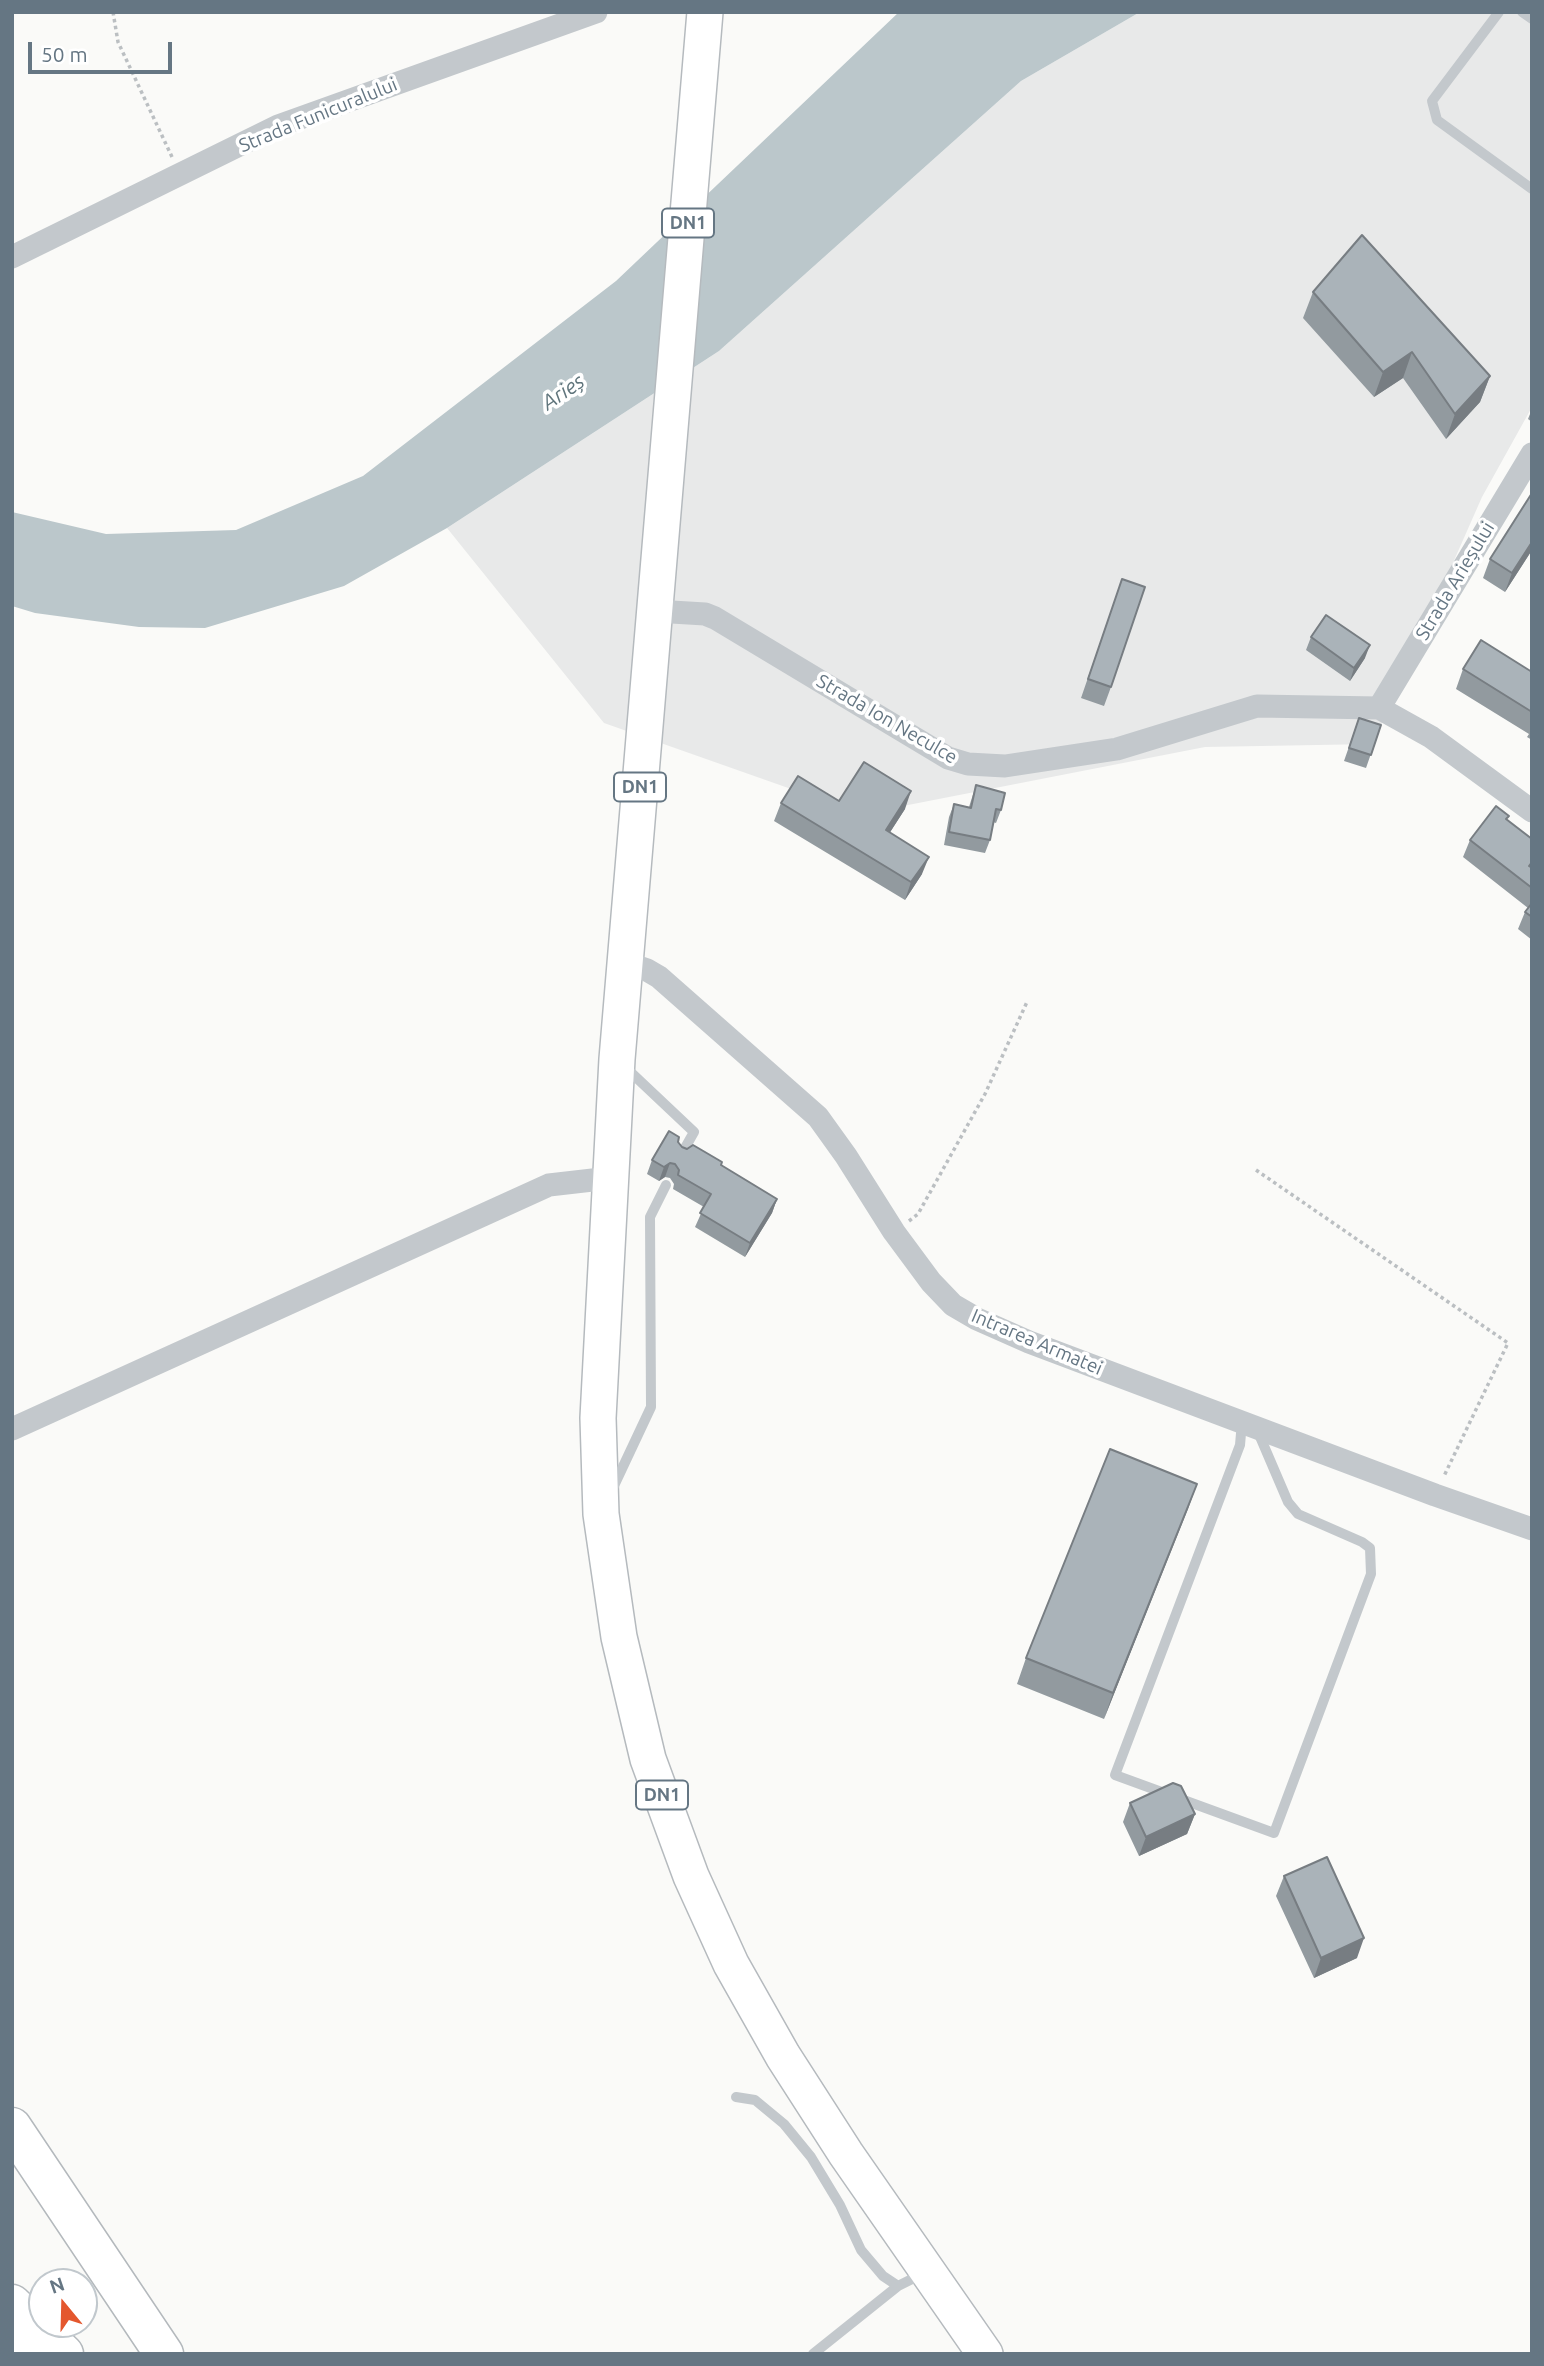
<!DOCTYPE html>
<html>
<head>
<meta charset="utf-8">
<style>
  body { margin:0 }
  #map { position:relative; width:1544px; height:2366px; overflow:hidden; background:#fafaf8; font-family:Ubuntu,sans-serif }
  canvas { display:block }
  .frame { position:absolute; inset:0; border:14px solid #657683; pointer-events:none }
  .north { position:absolute; left:28px; top:2268px; width:70px; height:70px; box-sizing:border-box; background:#fff; border:2px solid #c1c8cd; border-radius:50%; rotate:341deg; font-size:19px; font-weight:700; line-height:28px; text-align:center; color:#657683 }
  .north::after { content:''; display:block; margin:auto; width:24px; height:32px; background:#e4572e; clip-path:polygon(50% 0,100% 100%,50% 72%,0 100%) }
  .scale { position:absolute; left:28px; top:42px; width:144px; height:32px; box-sizing:border-box; border:4px solid #657683; border-top:0; padding-left:9px; font-size:21px; line-height:24px; white-space:nowrap; color:#657683; -webkit-text-stroke:5px #fff; paint-order:stroke }
</style>
</head>
<body>
<div id="map">
<canvas width="1544" height="2366"></canvas>
<div class="frame"></div>
<div class="north">N</div>
<div class="scale">50 m</div>
</div>
<script>
const ctx = document.querySelector('canvas').getContext('2d');
ctx.lineJoin = 'round';
function fill(path, color) { ctx.fillStyle = color; ctx.fill(path, 'evenodd'); }
function trace(path, color, width, dash) { ctx.strokeStyle = color; ctx.lineWidth = width; ctx.lineCap = dash ? 'butt' : 'round'; ctx.setLineDash(dash || []); ctx.stroke(path); }
function label(font, color, halo, rows, align = 'center') {
  ctx.font = font + ' Ubuntu,sans-serif'; ctx.lineWidth = 7; ctx.setLineDash([]); ctx.textBaseline = 'middle'; ctx.strokeStyle = halo; ctx.fillStyle = color; for (const [text, x, y, turn = 0] of rows) {
    ctx.save(); ctx.translate(x, y); ctx.rotate((+turn || 0) * Math.PI / 180); ctx.textAlign = isNaN(turn) ? turn : align; if (halo) ctx.strokeText(text, 0, 0); ctx.fillText(text, 0, 0); ctx.restore();
  }
}
const built = new Path2D(`
  M1140,12H1532V407L1482,497L1373,744L1205,747L862,814L604,723L447,528L719,351L1021,81Z`);
const water = new Path2D(`
  M899,12H1140L1021,81L719,351L447,528L344,586L205,628L139,627L35,613L12,606V512L106,534L236,530L363,476L616,281Z`);
const path = new Path2D(`
  M113,12L118,42L172,157
  M1256,1170L1508,1343L1444,1476
  M909,1221L918,1214L985,1094L1027,1002`);
const service = new Path2D(`
  M1499,12L1432,101L1437,120L1532,189
  M1522,12L1532,19
  M623,1065L694,1132L681,1155
  M1242,1422L1240,1445L1115,1775L1274,1833L1371,1574L1370,1548L1362,1542L1298,1514L1288,1502L1258,1432
  M612,1490L651,1407L650,1217L666,1185
  M736,2097L755,2100L784,2124L811,2157L840,2205L861,2250L883,2276L898,2286
  M813,2354L898,2286L924,2273`);
const minor = new Path2D(`
  M12,257L278,126L596,12
  M655,611L705,614L715,618L948,758L968,764L1005,766L1117,749L1257,706L1379,708L1431,737L1532,811
  M1379,708L1532,454
  M626,963L647,970L659,977L818,1117L846,1156L894,1232L931,1282L953,1305L977,1319L1029,1342L1435,1495L1532,1529
  M12,1429L549,1185L610,1178`);
const primary = new Path2D(`
  M705,12L617,1059L598,1418L601,1514L619,1637L648,1759L691,1876L731,1964L783,2056L846,2154L985,2354`);
const motorway = new Path2D(`
  M12,2127L164,2354
  M12,2304L64,2354
  M12,2348L18,2354`);
const wall = new Path2D(`
  M1313,292L1490,376L1480,402L1446,439L1403,378L1374,397L1303,318Z
  M1532,409V422L1528,419Z
  M1532,493V550L1505,592L1483,578L1490,559Z
  M1122,579L1111,687L1104,706L1081,698Z
  M1311,637L1365,658L1350,681L1306,650Z
  M1463,669L1532,672V740L1527,737L1529,734L1456,689Z
  M1359,718L1381,725L1366,768L1344,761Z
  M976,785L1001,810L996,823L993,822L990,840L985,853L944,845L949,817L954,804L969,807Z
  M839,801L905,809L890,832L922,874L905,900L774,821L781,803Z
  M1507,820L1532,839V940L1518,929L1525,912L1528,908L1463,857L1470,840Z
  M678,1142L682,1147L722,1162L721,1165L777,1199L772,1213L745,1257L695,1227L704,1207L673,1189L674,1184L670,1178L665,1177L659,1181L647,1174L652,1160Z
  M1197,1484L1104,1719L1017,1684L1026,1658Z
  M1130,1803L1195,1814L1187,1834L1139,1856L1123,1822Z
  M1284,1876L1357,1958L1314,1978L1276,1896Z`);
const shadedWall = new Path2D(`
  M1412,352L1403,378L1374,397L1383,372Z
  M1490,376L1480,402L1446,439L1455,414Z
  M1532,542V550L1505,592L1512,573Z
  M1370,645L1365,658L1350,681L1354,668Z
  M911,791L905,809L880,848L886,830Z
  M929,857L922,874L905,900L911,882Z
  M670,1163L665,1177L659,1181L664,1167Z
  M777,1199L772,1213L745,1257L750,1243Z
  M1197,1484L1188,1509L1104,1719L1113,1693Z
  M1195,1814L1187,1834L1139,1856L1146,1837Z
  M1364,1938L1357,1958L1314,1978L1321,1958Z`);
const building = new Path2D(`
  M1362,235L1490,376L1455,414L1412,352L1383,372L1313,292Z
  M1532,493V542L1512,573L1490,559Z
  M1122,579L1145,587L1111,687L1088,679Z
  M1326,615L1370,645L1354,668L1311,637Z
  M1481,640L1532,672V712L1463,669Z
  M1359,718L1381,725L1371,755L1349,748Z
  M864,762L911,791L886,830L929,857L911,882L781,803L798,776L839,801Z
  M976,785L1005,793L1001,810L996,809L990,840L949,832L954,804L971,808Z
  M1496,806L1509,816L1506,819L1532,839V862L1529,866L1532,868V888L1470,840Z
  M1532,903V917L1525,912Z
  M669,1131L679,1137L678,1142L682,1147L687,1149L693,1145L722,1162L721,1165L777,1199L750,1243L700,1213L711,1194L678,1175L679,1170L675,1164L670,1163L664,1167L652,1160Z
  M1110,1449L1197,1484L1113,1693L1026,1658Z
  M1173,1783L1181,1786L1195,1814L1146,1837L1130,1803Z
  M1327,1857L1364,1938L1321,1958L1284,1876Z`);
const shields = [
  [688,223,52],
  [640,787,52],
  [662,1795,52]
];
const shieldNames = [
  ["DN1",688,223],
  ["DN1",640,787],
  ["DN1",662,1795]
];
const streetNames = [
  ["Strada Funicuralului",318,115,-22],
  ["Strada Arieșului",1455,581,-59],
  ["Strada Ion Neculce",887,719,30],
  ["Intrarea Armatei",1037,1342,23]
];
const waterNames = [
  ["Arieș",563,392,-34]
];
fill(built, '#e8e9e9');
fill(water, '#bbc7cb');
trace(primary, '#b5babe', 38);
trace(motorway, '#b4b9bd', 41);
trace(path, '#bbbfc2', 3.5, [3.5, 3.5]);
trace(service, '#c3c8cc', 10);
trace(minor, '#c3c8cc', 23);
trace(primary, '#fff', 35);
trace(motorway, '#fff', 38);
fill(wall, '#929a9f');
fill(shadedWall, '#777d82');
fill(building, '#aab3b9');
trace(building, '#777d82', 2);
for (const [x, y, w] of shields) { const box = new Path2D(); box.roundRect(x - w / 2, y - 14.5, w, 29, 5); ctx.fillStyle = '#fff'; ctx.fill(box); trace(box, '#657683', 2); }
label('bold 18px', '#657683', null, shieldNames);
label('19px', '#657683', '#fff', streetNames);
label('italic 21px', '#60757c', '#fff', waterNames);
</script>
</body>
</html>
